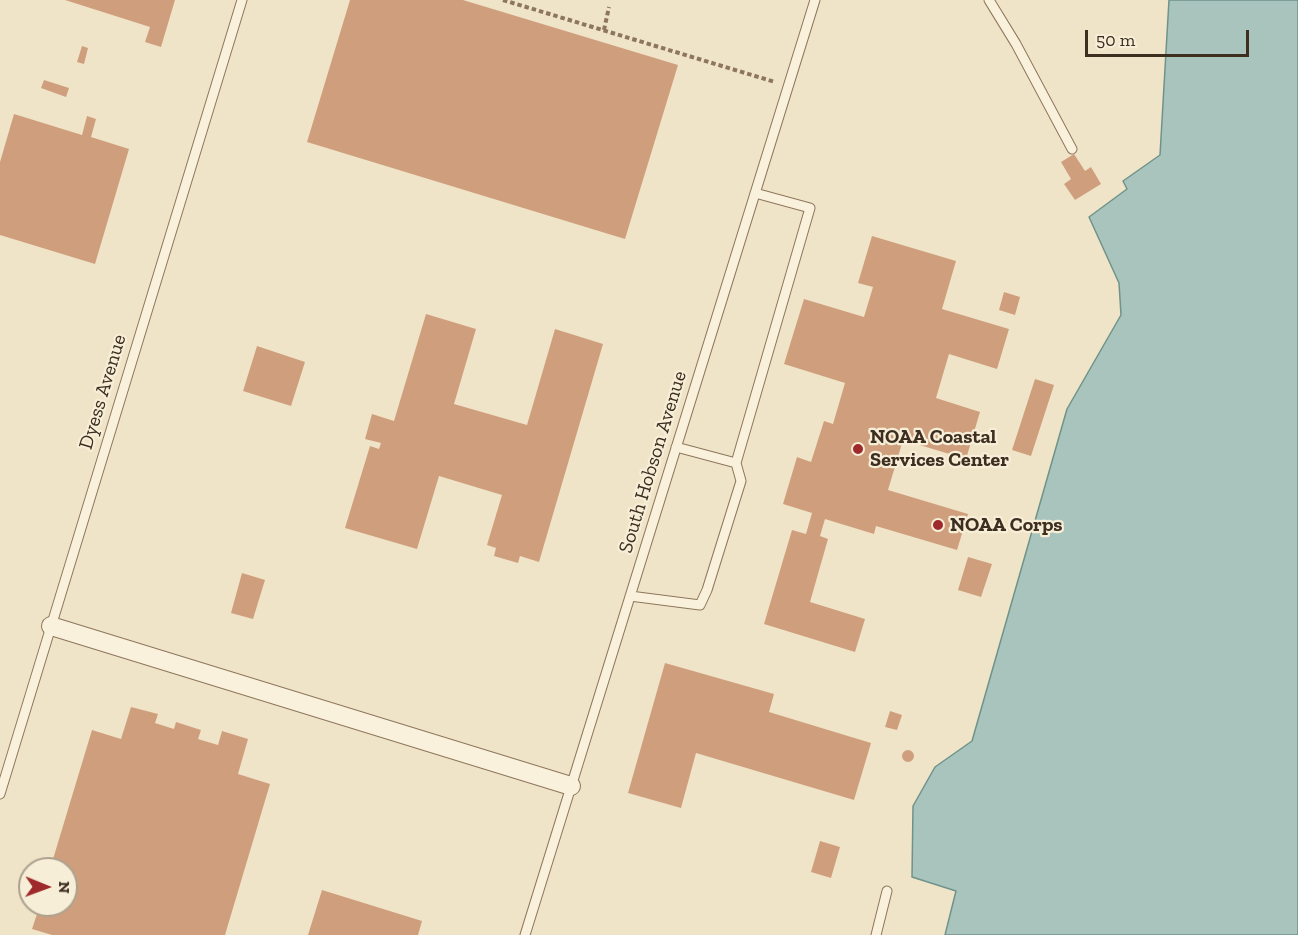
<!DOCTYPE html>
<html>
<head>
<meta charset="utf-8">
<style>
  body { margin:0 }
  #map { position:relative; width:1298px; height:935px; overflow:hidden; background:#f0e4c8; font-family:"Zilla Slab",serif }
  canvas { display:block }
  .north { position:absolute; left:18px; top:857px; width:60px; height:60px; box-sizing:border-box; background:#f7eed8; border:2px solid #ada18e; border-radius:50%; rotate:91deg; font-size:16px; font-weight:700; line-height:24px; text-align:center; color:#3d2e20 }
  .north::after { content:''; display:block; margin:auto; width:21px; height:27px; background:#9e2a2b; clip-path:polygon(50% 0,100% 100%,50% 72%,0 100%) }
  .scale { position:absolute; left:1085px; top:30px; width:164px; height:27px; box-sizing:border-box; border:3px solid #3d2e20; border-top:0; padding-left:8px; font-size:18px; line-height:21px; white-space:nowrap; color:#3d2e20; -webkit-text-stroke:4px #f7eed8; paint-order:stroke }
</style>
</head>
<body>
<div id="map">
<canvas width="1298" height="935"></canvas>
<div class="north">N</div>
<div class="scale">50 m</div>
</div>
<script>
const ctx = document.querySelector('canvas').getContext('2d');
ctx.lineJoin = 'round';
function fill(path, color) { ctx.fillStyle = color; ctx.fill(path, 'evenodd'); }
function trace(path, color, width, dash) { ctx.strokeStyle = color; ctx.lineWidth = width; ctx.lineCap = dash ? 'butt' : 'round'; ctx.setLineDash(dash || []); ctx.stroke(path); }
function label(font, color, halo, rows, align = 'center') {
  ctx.font = font + ' "Zilla Slab",serif'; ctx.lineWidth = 4.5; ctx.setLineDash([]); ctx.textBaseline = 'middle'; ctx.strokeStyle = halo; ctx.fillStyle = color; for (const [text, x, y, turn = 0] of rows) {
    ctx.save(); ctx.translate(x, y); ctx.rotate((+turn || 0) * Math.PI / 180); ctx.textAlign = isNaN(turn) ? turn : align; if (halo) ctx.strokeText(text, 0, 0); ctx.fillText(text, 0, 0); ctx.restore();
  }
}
const water = new Path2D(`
  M1169,0H1298V935H945L956,891L912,877L913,806L935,767L972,741L1067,409L1121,315L1119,283L1089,217L1127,189L1123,181L1160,155Z`);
const building = new Path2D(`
  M65,0H175L161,47L145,42L150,27Z
  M350,0H463L678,65L625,239L307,142Z
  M82,46L88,48L84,64L77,62Z
  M44,80L69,88L66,97L41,88Z
  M14,114L82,135L87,116L96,119L91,137L129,149L95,264L0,235V162Z
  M1074,154L1085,171L1091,167L1101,184L1075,200L1064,184L1071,179L1061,162Z
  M872,236L956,261L942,309L1009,329L997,369L949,354L936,398L980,412L966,459L903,440L888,490L968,514L957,550L876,526L874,534L825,519L820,536L828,539L810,602L865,619L855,652L764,624L792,530L806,534L812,513L783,504L797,457L811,462L824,421L833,424L845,383L784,364L804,299L864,317L873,287L858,283Z
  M1004,292L1020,297L1015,315L999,310Z
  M426,314L476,329L454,404L527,425L555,329L603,344L539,562L520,556L518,563L494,556L496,548L487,545L502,495L439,476L417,549L345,528L370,446L379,449L381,443L365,439L372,414L394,421Z
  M257,346L305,362L291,406L243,391Z
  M1035,379L1054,385L1031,456L1012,450Z
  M968,557L992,564L981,597L958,590Z
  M242,573L265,580L253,619L231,613Z
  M665,663L774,694L769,712L871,743L854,800L696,753L681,808L628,793Z
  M131,707L158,714L155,723L174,729L176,722L201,730L198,739L218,745L222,731L248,739L238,774L270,784L225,935H52L32,929L40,905H66V869H50L92,730L121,739Z
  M890,711L902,715L897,730L885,727Z
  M902 756a6 6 0 1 1 12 0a6 6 0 1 1-12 0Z
  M820,841L840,847L831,878L811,872Z
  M322,890L422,921L418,935H308Z`);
const path = new Path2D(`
  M503,0L775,82
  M604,30L609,7`);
const service = new Path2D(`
  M989,0L1016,44L1072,149
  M736,463L810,208L755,193
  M630,596L700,605L707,590L741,481L736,463L676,447
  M0,794L242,0
  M525,935L815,0
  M876,935L887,891`);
const minor = new Path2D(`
  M51,626L571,786`);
const markers = [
  [858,449,6,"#9e2a2b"],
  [938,525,6,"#9e2a2b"]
];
const streetNames = [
  ["Dyess Avenue",103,392,-73],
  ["South Hobson Avenue",653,462,-73]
];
const poiNames = [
  ["NOAA Coastal",870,437],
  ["Services Center",870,460],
  ["NOAA Corps",950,525]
];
fill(water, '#a9c4bc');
trace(water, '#6f938a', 1.5);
fill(building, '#cf9f7d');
trace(service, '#8d765c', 11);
trace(minor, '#8d765c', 20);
trace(path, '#8d765c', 4, [4.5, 3]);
trace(service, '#faf1dc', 9);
trace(minor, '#faf1dc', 18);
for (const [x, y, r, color] of markers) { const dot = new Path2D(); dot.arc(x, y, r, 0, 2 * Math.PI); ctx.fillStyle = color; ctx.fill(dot); trace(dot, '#f7eed8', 2); }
label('20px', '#3d2e20', '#f7eed8', streetNames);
label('bold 20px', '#3d2e20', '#f7eed8', poiNames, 'left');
</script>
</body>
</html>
